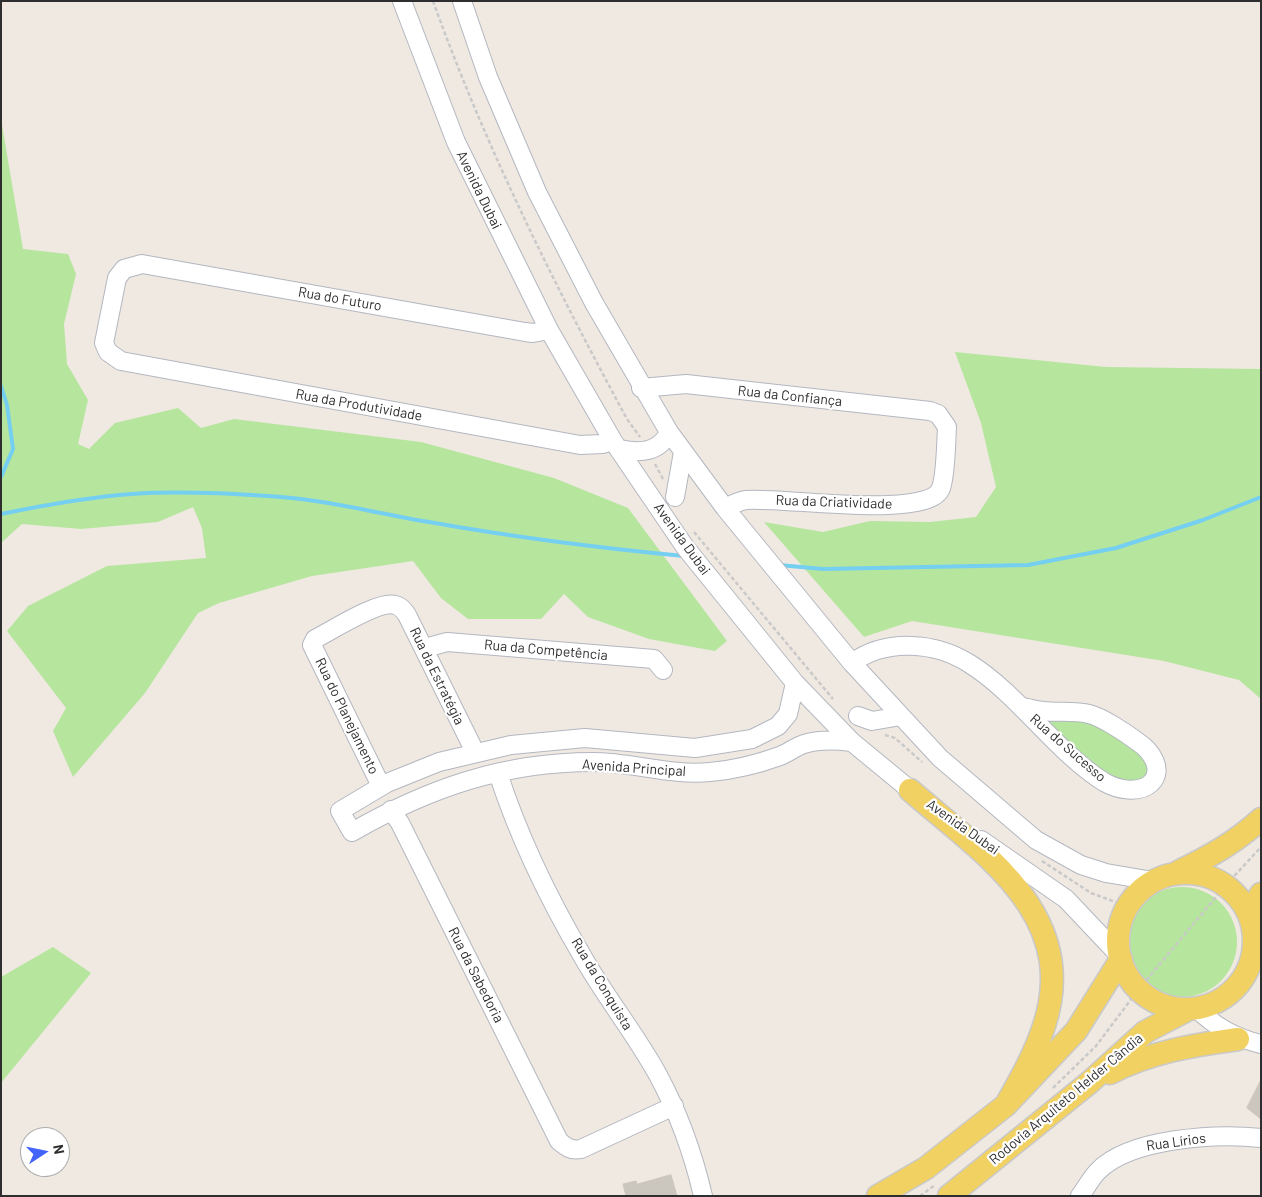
<!DOCTYPE html>
<html>
<head>
<meta charset="utf-8">
<style>
  body { margin:0 }
  #map { position:relative; width:1262px; height:1197px; overflow:hidden; background:#efe9e1; font-family:Barlow,sans-serif }
  canvas { display:block }
  .frame { position:absolute; inset:0; border:2px solid #2e2e2e; pointer-events:none }
  .north { position:absolute; left:20px; top:1127px; width:50px; height:50px; box-sizing:border-box; background:#fff; border:1px solid #ababab; border-radius:50%; rotate:79deg; font-size:14px; font-weight:700; line-height:20px; text-align:center; color:#2e2e2e }
  .north::after { content:''; display:block; margin:auto; width:18px; height:22px; background:#4264fb; clip-path:polygon(50% 0,100% 100%,50% 72%,0 100%) }
</style>
</head>
<body>
<div id="map">
<canvas width="1262" height="1197"></canvas>
<div class="frame"></div>
<div class="north">N</div>
</div>
<script>
const ctx = document.querySelector('canvas').getContext('2d');
ctx.lineJoin = 'round';
function fill(path, color) { ctx.fillStyle = color; ctx.fill(path, 'evenodd'); }
function trace(path, color, width, dash) { ctx.strokeStyle = color; ctx.lineWidth = width; ctx.lineCap = dash ? 'butt' : 'round'; ctx.setLineDash(dash || []); ctx.stroke(path); }
function label(font, color, halo, rows, align = 'center') {
  ctx.font = font + ' Barlow,sans-serif'; ctx.lineWidth = 4.5; ctx.setLineDash([]); ctx.textBaseline = 'middle'; ctx.strokeStyle = halo; ctx.fillStyle = color; for (const [text, x, y, turn = 0] of rows) {
    ctx.save(); ctx.translate(x, y); ctx.rotate((+turn || 0) * Math.PI / 180); ctx.textAlign = isNaN(turn) ? turn : align; if (halo) ctx.strokeText(text, 0, 0); ctx.fillText(text, 0, 0); ctx.restore();
  }
}
const green = new Path2D(`
  M1,119L23,249L68,254L76,274L64,324L67,364L88,400L78,444L89,449L115,423L178,408L201,428L234,419L421,442L554,478L628,508L727,641L715,651L649,639L588,617L564,594L541,619H468L441,598L413,561L312,576L219,603L198,613L145,693L73,777L53,731L66,708L7,631L28,606L107,566L206,558L202,528L193,507L158,522L81,529L22,524L1,543Z
  M955,352L1106,367L1261,369V699L1239,680L1164,661L912,621L864,637L764,522L823,532L870,521L930,522L976,517L996,487L981,423Z
  M1036,715L1092,720L1149,757L1150,778L1129,786L1099,774Z
  M1127 942a55 55 0 1 1 110 0a55 55 0 1 1-110 0Z
  M53,947L91,973L1,1083V977Z`);
const stream = new Path2D(`
  M1,386L7,405L13,449L1,477
  M1,514C45,505 88,497 132,494C177,491 223,493 268,496C323,499 375,513 429,522C513,537 599,548 684,556
  M779,565L823,569L1028,565L1116,548L1203,520L1261,497`);
const building = new Path2D(`
  M1261,1080V1119L1247,1108Z
  M671,1175L677,1196H626L623,1184L636,1181L637,1184Z`);
const path = new Path2D(`
  M433,1C485,146 554,284 627,419L640,437
  M655,464L663,479
  M694,532L833,699
  M885,735L895,738L922,762
  M1042,861L1091,893L1126,906
  M1053,1088L1096,1046L1138,990L1226,885L1261,847
  M920,1196L935,1185`);
const minor = new Path2D(`
  M402,1L456,142L549,330L613,441L685,547L795,683L852,742L920,798
  M462,1L488,77L537,192L594,303L669,432L725,508L852,663L940,758L1036,840L1081,865L1106,873L1153,881
  M549,330L533,333L525,332L142,264L124,269L117,278L104,343L108,352L121,361L580,445L602,444L613,441
  M641,388L686,384L930,411L938,414L947,427C946,443 946,474 941,488C930,521 777,496 746,500C739,501 731,505 725,508
  M620,449C640,454 660,452 669,432
  M675,497L683,452
  M425,648L447,642L654,659L663,670
  M852,663C886,638 936,642 970,664C1018,694 1056,752 1104,782C1118,790 1139,794 1151,783C1165,769 1150,750 1138,742C1126,733 1102,717 1089,714C1074,710 1058,713 1043,711C1036,710 1028,708 1021,707
  M795,683L788,714L778,726L752,739L695,748L585,738L511,745L439,762L387,783L340,811L352,832C429,788 504,762 593,762C632,762 671,776 710,772C733,770 758,764 780,756C788,753 795,747 804,744C819,739 836,740 852,742
  M858,716L872,721L901,716
  M498,773C518,835 551,903 584,959C607,999 636,1035 658,1075C679,1114 693,1153 703,1196
  M381,786L312,645L315,639C331,631 379,600 395,605C401,606 404,611 407,615L475,752
  M391,810L400,823L559,1141C566,1147 571,1151 581,1149L674,1106
  M981,840L1066,899L1120,956
  M1253,927L1261,928
  M1196,1008C1215,1027 1235,1038 1261,1044
  M1080,1196C1086,1188 1091,1178 1098,1171C1130,1138 1217,1133 1261,1138`);
const major = new Path2D(`
  M910,790C982,853 1081,914 1044,1026C1035,1054 1020,1080 1006,1105
  M1178,872C1209,857 1236,842 1261,819
  M1118 941a68 68 0 1 1 136 0a68 68 0 1 1-136 0Z
  M1249,914L1261,894
  M1110,1073C1150,1052 1194,1045 1238,1039
  M878,1196L926,1168L1006,1105L1076,1031L1121,959
  M949,1196L1090,1082L1145,1032L1189,1009`);
const streetNames = [
  ["Avenida Dubai",479,190,64],
  ["Rua do Futuro",340,299,10],
  ["Rua da Confiança",790,396,6],
  ["Rua da Produtividade",359,405,10],
  ["Rua da Criatividade",834,502,2],
  ["Avenida Dubai",682,539,54],
  ["Rua da Competência",546,650,5],
  ["Rua da Estratégia",437,676,64],
  ["Rua do Planejamento",347,716,64],
  ["Rua do Sucesso",1068,748,41],
  ["Avenida Principal",634,768,4],
  ["Avenida Dubai",963,827,35],
  ["Rua da Sabedoria",476,975,63],
  ["Rua da Conquista",602,984,59],
  ["Rodovia Arquiteto Helder Cândia",1066,1099,-40],
  ["Rua Lírios",1176,1142,-8]
];
fill(green, '#b6e59e');
trace(stream, '#75cff0', 4);
fill(building, '#cbc7bf');
trace(building, '#cbc5ba', 1);
trace(minor, '#b4b7c1', 20);
trace(major, '#c9c9c9', 25);
trace(path, '#c9c9c9', 2.5, [4, 2.5]);
trace(minor, '#fff', 18);
trace(major, '#f2d163', 22);
label('14px', '#2e2e2e', '#fff', streetNames);
</script>
</body>
</html>
